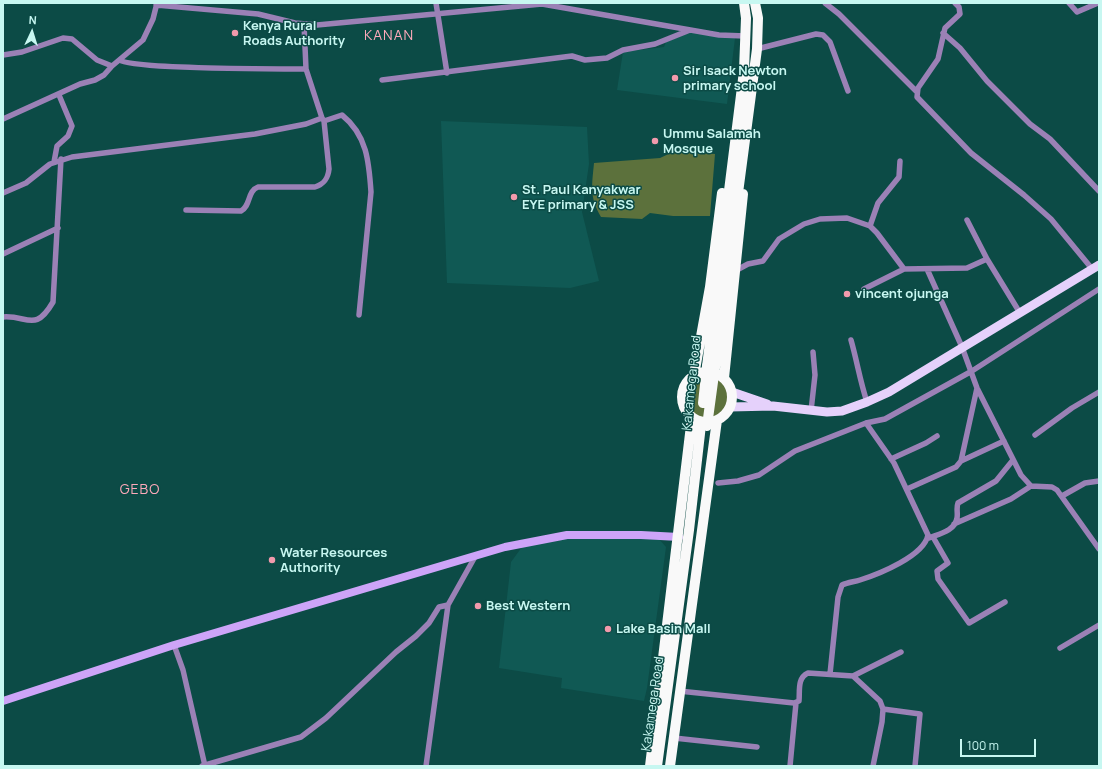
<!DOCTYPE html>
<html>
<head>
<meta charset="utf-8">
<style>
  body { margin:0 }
  #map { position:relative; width:1102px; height:769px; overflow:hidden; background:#0c4b46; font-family:Manrope,sans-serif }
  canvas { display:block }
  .frame { position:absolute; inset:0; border:4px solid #c7f7f1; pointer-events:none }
  .north { position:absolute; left:12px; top:12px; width:40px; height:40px; -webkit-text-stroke:3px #0c4b46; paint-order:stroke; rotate:4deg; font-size:11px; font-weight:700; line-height:16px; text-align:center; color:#c7f7f1 }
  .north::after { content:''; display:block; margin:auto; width:14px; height:18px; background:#c7f7f1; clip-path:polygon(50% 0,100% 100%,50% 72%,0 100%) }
  .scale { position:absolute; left:960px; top:739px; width:76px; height:18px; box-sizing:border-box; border:2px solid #c7f7f1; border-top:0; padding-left:5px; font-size:12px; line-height:14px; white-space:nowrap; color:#c7f7f1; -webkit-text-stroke:3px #0c4b46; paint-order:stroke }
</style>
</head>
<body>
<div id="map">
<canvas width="1102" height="769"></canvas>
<div class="frame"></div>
<div class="north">N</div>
<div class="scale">100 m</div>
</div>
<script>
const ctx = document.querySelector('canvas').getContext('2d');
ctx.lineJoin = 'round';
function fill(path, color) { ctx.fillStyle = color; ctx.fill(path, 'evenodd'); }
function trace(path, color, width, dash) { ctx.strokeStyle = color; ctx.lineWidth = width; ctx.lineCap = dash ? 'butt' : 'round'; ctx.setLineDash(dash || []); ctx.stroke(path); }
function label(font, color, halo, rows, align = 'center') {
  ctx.font = font + ' Manrope,sans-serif'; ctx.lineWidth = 3; ctx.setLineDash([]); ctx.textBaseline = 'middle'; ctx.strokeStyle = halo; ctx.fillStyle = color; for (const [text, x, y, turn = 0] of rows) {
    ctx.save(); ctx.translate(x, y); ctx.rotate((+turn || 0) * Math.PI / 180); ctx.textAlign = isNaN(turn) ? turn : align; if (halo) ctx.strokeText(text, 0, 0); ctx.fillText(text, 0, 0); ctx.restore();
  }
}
const built = new Path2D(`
  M692,32L735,38L727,104L617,90L623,52L664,47L666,42Z
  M441,121L587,127L589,164L582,212L599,281L570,288L447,283Z
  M570,538L659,539L666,547L647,688L644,701L561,688L562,678L499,668L511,562L522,547Z`);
const green = new Path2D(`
  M675,151L715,154L710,216H673L650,213L642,219L601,217C589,197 592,185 594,163L660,158Z
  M686 397a21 21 0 1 1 42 0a21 21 0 1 1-42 0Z`);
const street = new Path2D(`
  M436,3L447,73
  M825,3L839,14L916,91
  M955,3L959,7L960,14L945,28L938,59L918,88L917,97L971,153L1024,195L1051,219L1093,270
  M1069,3L1077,12L1098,3
  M156,5L258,14L295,23L317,25L542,4L719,35L745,36
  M304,24L306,69L322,118
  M943,33L960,48L987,81L1030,124L1050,139L1099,191
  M757,49L816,34L823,35L830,42L848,91
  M3,55L22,52L63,38L72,39L97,60L112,66
  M120,60C130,69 283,69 306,69
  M382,80L572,56L585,60L607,58L623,50L655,44L690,30
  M3,119L80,84L95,80L104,75L112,66L143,40L153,19L157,3
  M54,162L57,146L68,136L72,126L59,95
  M3,193L26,183L50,164L72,157L255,134L306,124L322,118L324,121L342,115C367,135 369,162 371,192L359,315
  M186,210L241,211C251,206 247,191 258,187H315C324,184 328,179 329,169L324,121
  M967,220L987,259
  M870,226L878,203L899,177L900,161
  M3,254L58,228
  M927,269L962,347L977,388L1021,475L1031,486L1052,487L1057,490L1099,549
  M735,271L748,264L763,261L779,239L804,224L820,219L847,218L870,226L877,233L904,269L967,268L987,259L1020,313
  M864,289L904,269
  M3,317C28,315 35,333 53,302L61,159
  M851,340C857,361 860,381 867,402
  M811,411L815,375L813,352
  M1035,435L1072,408L1099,392
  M891,459L926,443L937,436
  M961,461L1004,441
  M718,483L738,481L759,475L795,451L866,423L885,419L972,371L1099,289
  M907,489L956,467L961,461L977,388
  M1062,496L1085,483L1099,481
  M954,524L1011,499L1031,486
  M933,537L948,563L937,571L938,579L969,623L1005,602
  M929,538C939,534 955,531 957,518C958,513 956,508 958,503L996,481L1013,460
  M174,645L183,670L205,766
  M1060,648L1099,625
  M830,674L838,597L842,585C848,582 854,582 860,580C879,574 924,556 928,535L894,463L866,423
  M853,676L901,652
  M679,691L794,703L799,701C800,691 797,678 808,673L853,676L880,701L883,709L882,722L873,766
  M883,709L920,714L915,766
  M674,738L757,747
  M202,766L301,737L326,718L396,652L416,636L429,623L439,607L448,605
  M426,766L448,605L476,555
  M790,766L796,703`);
const secondary = new Path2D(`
  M3,701L174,645L505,547L567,535H641L679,537`);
const primary = new Path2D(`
  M732,392L767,404
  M730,407L773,406L827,412L842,411L867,402L889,392L1099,265`);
const highway = new Path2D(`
  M707,366L744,71L746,18L744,3
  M715,367L757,49L758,18L755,3
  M682 397a25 25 0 1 1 50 0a25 25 0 1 1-50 0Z
  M694,375L710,287L722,193
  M724,378L743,194
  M650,766L692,417
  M657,766L689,530L701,425
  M670,766L717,420`);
const highwayBridge = new Path2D(`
  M703,403L707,366
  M707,426L715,367`);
const markers = [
  [235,33,4,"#f29aac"],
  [675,78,4,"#f29aac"],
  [655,141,4,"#f29aac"],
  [514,197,4,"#f29aac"],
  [847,294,4,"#f29aac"],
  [272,560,4,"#f29aac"],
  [478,606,4,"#f29aac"],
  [608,629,4,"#f29aac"]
];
const poiNames = [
  ["Kenya Rural",243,26],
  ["Roads Authority",243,41],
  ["Sir Isack Newton",683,71],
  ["primary school",683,86],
  ["Ummu Salamah",663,134],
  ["Mosque",663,149],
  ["St. Paul Kanyakwar",522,190],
  ["EYE primary & JSS",522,205],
  ["vincent ojunga",855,294],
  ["Water Resources",280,553],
  ["Authority",280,568],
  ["Best Western",486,606],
  ["Lake Basin Mall",616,629]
];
const streetNames = [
  ["Kakamega Road",692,383,-84],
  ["Kakamega Road",653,704,-82]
];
const neighbourhoodNames = [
  ["KANAN",389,36],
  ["GEBO",140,490]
];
fill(built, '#105954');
fill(green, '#5c713c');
trace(street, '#9b81b6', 5.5);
trace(secondary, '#cda4f8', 8);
trace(primary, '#e5d1fb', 9);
trace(highway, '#f9f9f9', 10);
trace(highwayBridge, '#f9f9f9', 10);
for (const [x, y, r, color] of markers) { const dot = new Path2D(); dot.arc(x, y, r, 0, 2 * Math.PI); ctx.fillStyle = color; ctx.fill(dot); trace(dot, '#0c4b46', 1.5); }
label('bold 13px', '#c7f7f1', '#0c4b46', poiNames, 'left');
label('13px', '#c7f7f1', '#0c4b46', streetNames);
ctx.letterSpacing = '1px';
label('14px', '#fda9ba', '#0c4b46', neighbourhoodNames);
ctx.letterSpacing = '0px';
</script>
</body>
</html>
